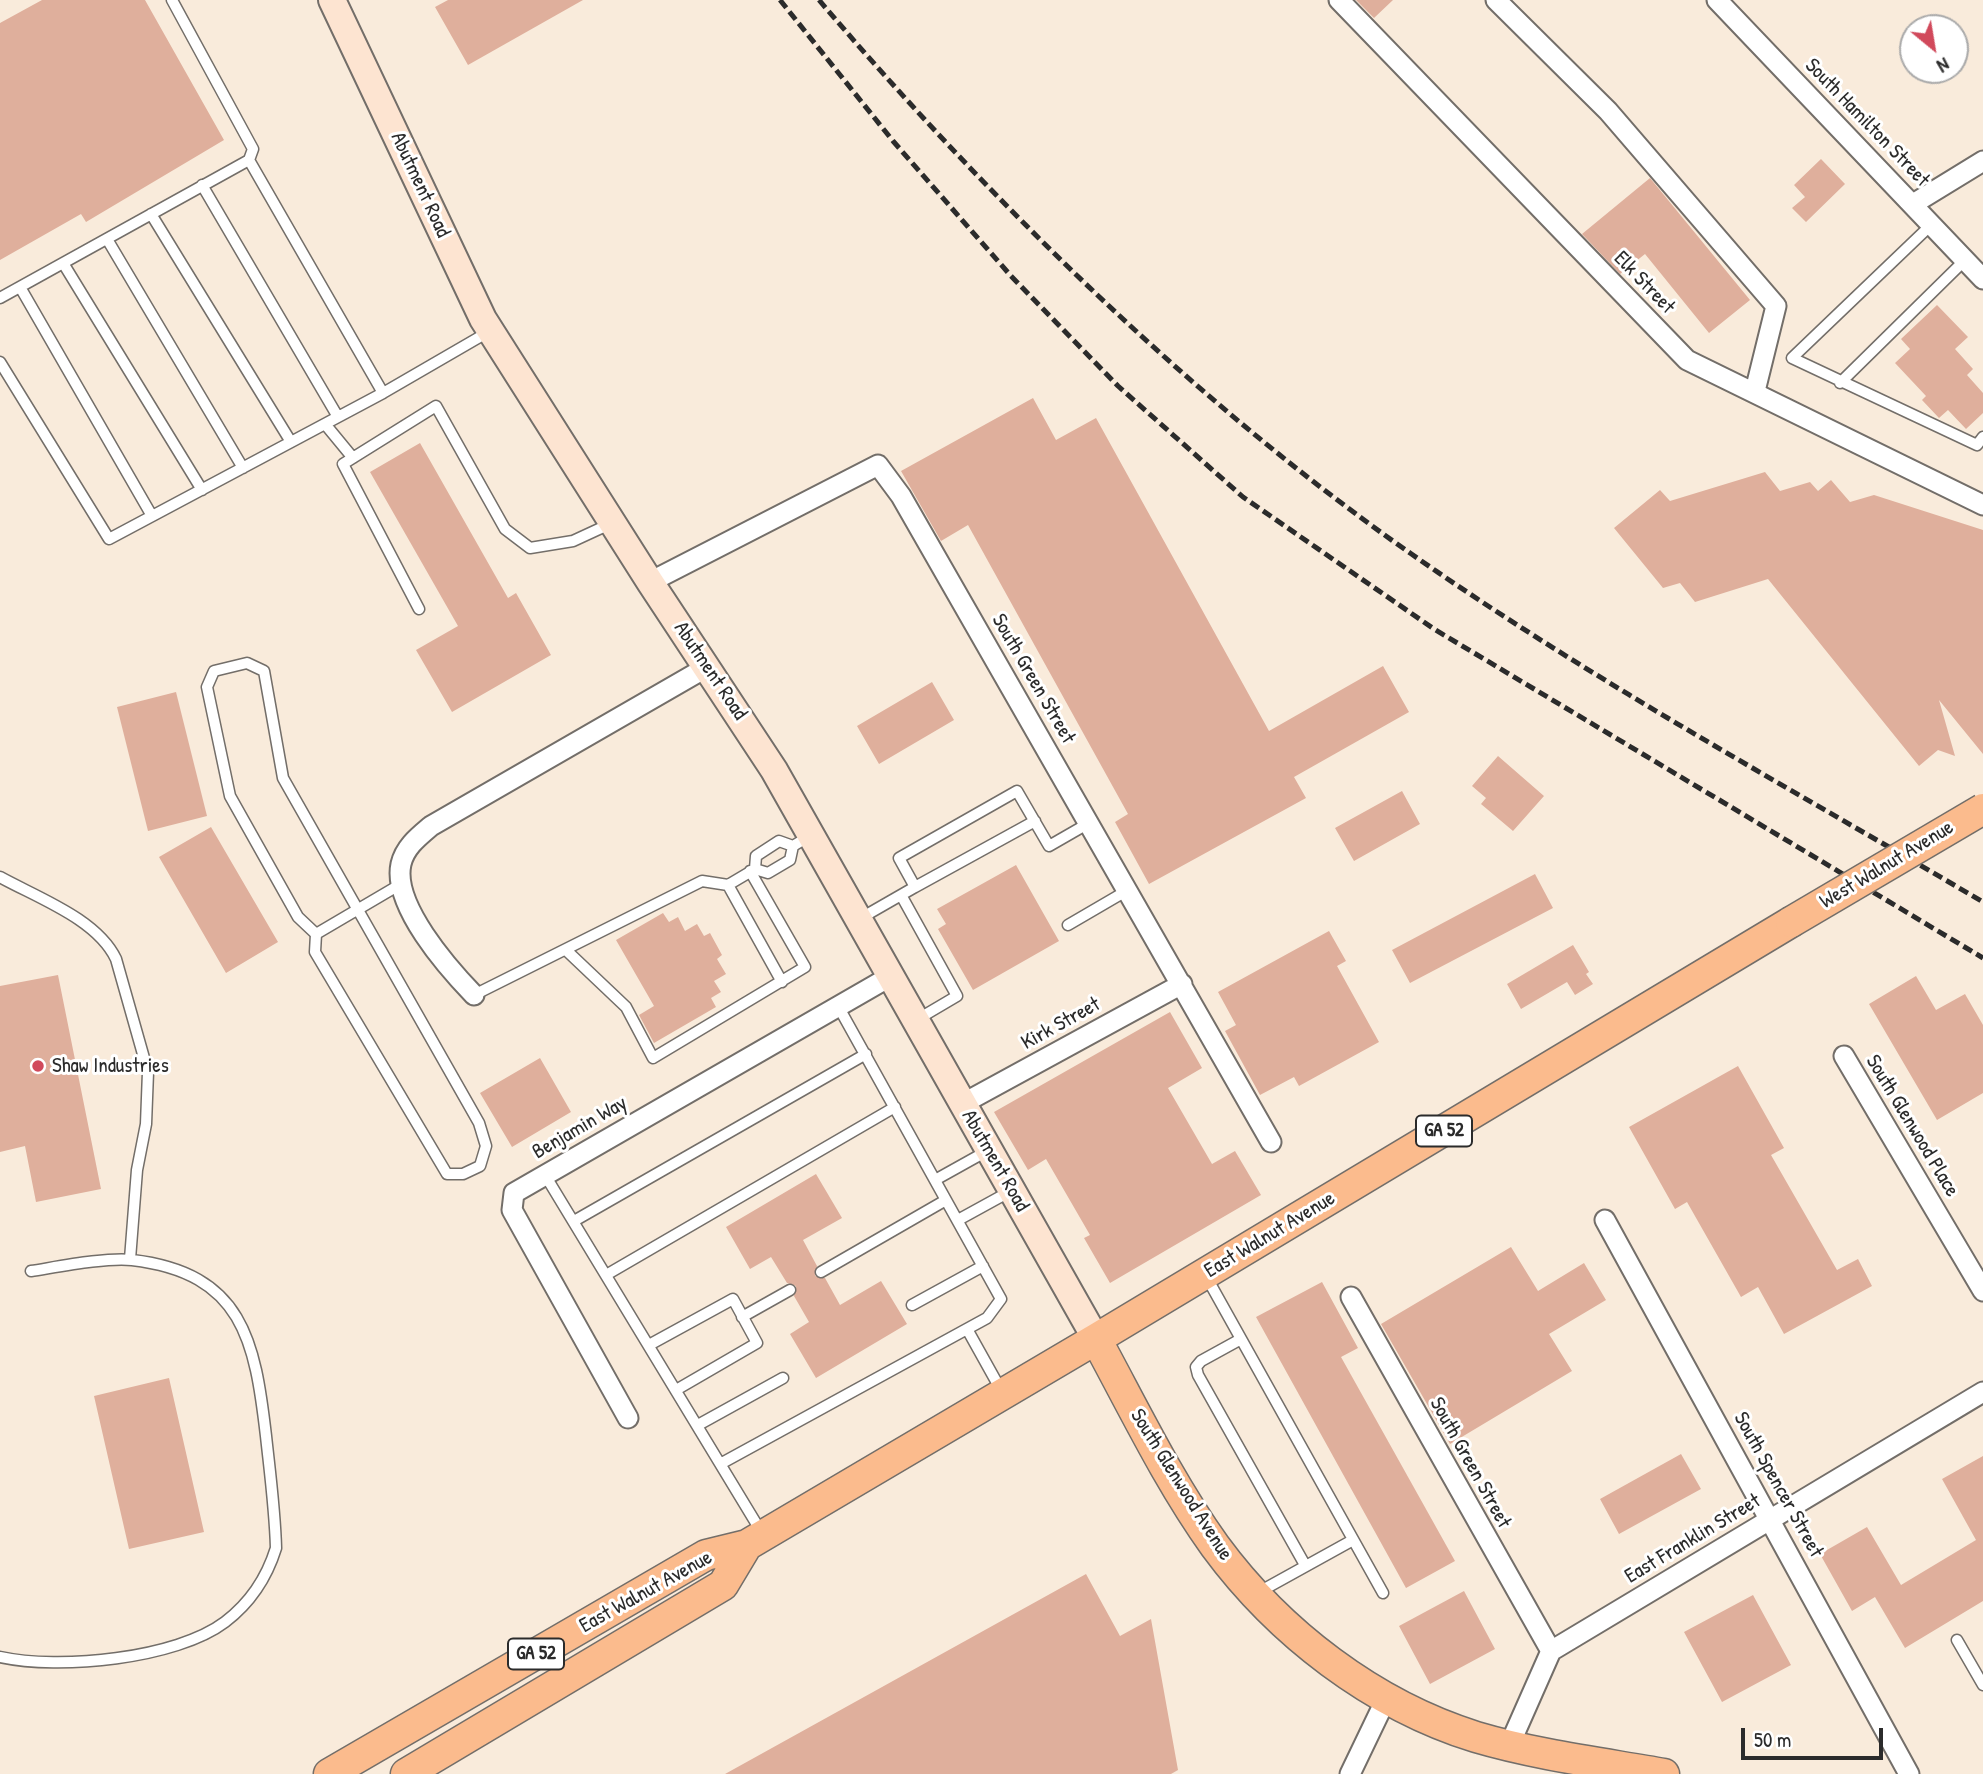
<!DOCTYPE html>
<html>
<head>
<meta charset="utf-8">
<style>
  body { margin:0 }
  #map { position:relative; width:1983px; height:1774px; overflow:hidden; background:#f9ebdb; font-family:"Patrick Hand",sans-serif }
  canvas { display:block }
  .north { position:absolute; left:1899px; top:14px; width:70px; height:70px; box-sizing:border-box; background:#fff; border:2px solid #aaa; border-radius:50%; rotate:150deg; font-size:19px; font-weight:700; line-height:28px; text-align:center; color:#2b2b2b }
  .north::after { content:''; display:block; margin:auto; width:24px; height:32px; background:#d1495b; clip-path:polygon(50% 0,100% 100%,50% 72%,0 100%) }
  .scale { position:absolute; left:1741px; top:1728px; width:142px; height:32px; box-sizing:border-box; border:4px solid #2b2b2b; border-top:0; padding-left:9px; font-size:21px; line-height:24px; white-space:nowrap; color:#2b2b2b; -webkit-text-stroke:5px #fff; paint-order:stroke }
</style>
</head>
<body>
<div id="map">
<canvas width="1983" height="1774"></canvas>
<div class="north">N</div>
<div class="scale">50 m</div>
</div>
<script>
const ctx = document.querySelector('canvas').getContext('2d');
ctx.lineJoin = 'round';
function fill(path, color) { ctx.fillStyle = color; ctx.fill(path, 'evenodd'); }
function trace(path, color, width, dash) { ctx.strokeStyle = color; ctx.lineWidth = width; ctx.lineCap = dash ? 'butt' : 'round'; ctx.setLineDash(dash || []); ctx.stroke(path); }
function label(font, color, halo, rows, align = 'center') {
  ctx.font = font + ' "Patrick Hand",sans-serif'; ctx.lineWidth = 6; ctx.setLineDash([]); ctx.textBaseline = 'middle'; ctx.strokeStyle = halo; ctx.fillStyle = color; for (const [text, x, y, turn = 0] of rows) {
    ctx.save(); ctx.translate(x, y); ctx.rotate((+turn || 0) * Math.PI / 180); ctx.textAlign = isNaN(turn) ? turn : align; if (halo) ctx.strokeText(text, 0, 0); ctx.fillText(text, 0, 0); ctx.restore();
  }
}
const building = new Path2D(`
  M42,0H145L224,140L86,222L81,214L0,260V23Z
  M448,0H583L468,65L435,7Z
  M1356,0H1393L1374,18Z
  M1821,159L1845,184L1806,222L1792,208L1805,197L1794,185Z
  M1650,178L1750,300L1709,333L1645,254L1620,274L1582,234Z
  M1937,305L1968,337L1955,349L1973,369L1967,375L1983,393V413L1966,429L1948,410L1939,418L1922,400L1926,396L1895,363L1910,349L1901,339Z
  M1033,398L1056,440L1096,418L1269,731L1383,666L1409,712L1294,777L1306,798L1149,884L1115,822L1128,814L968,525L941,541L901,471Z
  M420,443L508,598L516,593L551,655L452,712L416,650L458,626L370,472Z
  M1765,472L1780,491L1810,482L1818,491L1831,480L1850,502L1874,495L1983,530V754L1939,700L1955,756L1938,750L1919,766L1768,579L1695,602L1680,583L1663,588L1614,528L1660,490L1670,501Z
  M932,682L954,720L879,764L857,726Z
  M176,692L207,816L148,831L117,707Z
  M1498,756L1544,796L1513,831L1481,804L1486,798L1472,786Z
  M1402,791L1420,824L1354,861L1335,828Z
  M211,827L278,942L226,973L159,857Z
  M1016,865L1059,941L973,990L938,929L946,924L937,909Z
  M1535,874L1553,908L1410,983L1392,950Z
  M663,913L669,922L678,917L685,931L697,924L704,936L710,933L722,955L717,959L726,974L714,981L721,992L711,998L716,1007L654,1043L639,1015L654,1006L616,940Z
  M1329,931L1346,961L1337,966L1379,1042L1299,1086L1294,1077L1260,1095L1225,1031L1236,1025L1218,992Z
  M1573,945L1589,972L1586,974L1593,984L1575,995L1567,982L1521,1009L1507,984Z
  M58,975L101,1189L36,1202L25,1146L0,1152V986Z
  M1916,976L1936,1010L1965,994L1983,1025V1093L1937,1120L1869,1004Z
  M1170,1012L1202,1068L1168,1088L1212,1164L1235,1151L1261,1195L1110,1283L1084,1238L1090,1235L1046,1159L1028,1170L994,1112Z
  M540,1058L571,1112L512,1147L480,1093Z
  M1738,1066L1784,1148L1771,1155L1837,1270L1858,1259L1872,1286L1784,1334L1758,1287L1741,1297L1687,1202L1675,1209L1629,1127Z
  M816,1174L842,1218L803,1240L817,1266L815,1276L825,1278L840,1305L881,1281L907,1324L816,1378L790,1334L809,1322L794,1296L796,1286L787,1283L771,1257L750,1269L726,1227Z
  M1511,1247L1538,1291L1584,1263L1606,1300L1549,1334L1572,1371L1450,1444L1381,1324Z
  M1322,1282L1358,1348L1341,1357L1455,1561L1406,1588L1256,1317Z
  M169,1378L204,1532L129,1549L94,1396Z
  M1681,1454L1701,1489L1619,1534L1600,1499Z
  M1983,1456V1601L1905,1648L1875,1597L1852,1611L1820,1554L1867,1527L1901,1585L1976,1540L1942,1479Z
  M1086,1574L1120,1636L1151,1619L1178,1770L1171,1774H725Z
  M1464,1591L1495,1649L1430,1684L1399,1626Z
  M1753,1595L1791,1665L1722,1702L1684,1632Z`);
const lane = new Path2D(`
  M172,0L253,149L249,160
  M202,185L338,417
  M151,214L291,442
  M1932,224L1792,358L1977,445L1983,437
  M107,239L243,468
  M63,263L202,490
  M20,287L152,516
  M0,298L249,160L383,393
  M0,362L109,539L383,393L490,331
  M1840,383L1965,260
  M325,424L353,458
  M419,609L343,464L436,406L505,529L530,548L573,541L612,523
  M247,663L264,671L283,778L479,1123L486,1146L480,1166L463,1174H447L315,952L316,934L298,917L230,796L207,687L214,671Z
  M1035,821L915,887L899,858L1017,791L1049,846L1089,823
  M755,869L756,856L779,841L793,846
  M0,877C38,898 97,919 116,959L148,1072L146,1124L137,1170L130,1259
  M728,885L782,982
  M901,895L957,996L918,1019
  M861,918L915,887
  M1068,925L1128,890
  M316,934L401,884
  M567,951L626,1007L653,1058L805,967L750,871
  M474,995L702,881L728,885L755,869L768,873L790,860L793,846L808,837
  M545,1175L762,1533
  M935,1180L987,1151
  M958,1220L1009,1192
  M574,1221L866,1054
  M821,1272L946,1200
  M606,1275L895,1107
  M1207,1278L1383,1593
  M912,1305L983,1266
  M742,1317L790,1290
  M967,1329L1001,1390
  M1241,1339L1201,1361L1196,1367L1198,1375L1305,1565
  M649,1345L733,1299L757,1343L676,1390
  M698,1425L783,1378
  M722,1463L987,1318L1001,1299L838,1006
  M1259,1592L1353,1540
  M1957,1640L1983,1685
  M0,1657C59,1670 176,1659 225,1622C250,1603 267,1577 276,1548C275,1510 270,1473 266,1436C255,1341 243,1273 132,1260C107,1257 57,1267 31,1271`);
const street = new Path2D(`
  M1339,0L1687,360L1983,505
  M1496,0L1608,111L1776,306L1755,391
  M1717,0L1983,279
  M1913,204L1983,161
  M650,582L878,465L901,496L1271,1142
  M474,995C448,968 392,905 401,864C405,847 418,837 431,826L707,667
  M1844,1056L1983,1291
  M962,1104L1182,984
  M1605,1220L1909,1774
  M1351,1297L1551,1651
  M628,1418L512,1210L514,1193L891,976
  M1509,1746L1551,1651L1983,1392
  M1350,1774L1387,1697`);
const secondary = new Path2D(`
  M332,0L483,319L650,582L774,770L1096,1339`);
const primary = new Path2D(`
  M1096,1339C1134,1409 1169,1482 1215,1546C1279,1633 1373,1705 1476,1737C1537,1755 1601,1763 1664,1774
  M329,1774L706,1555L747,1545L1096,1339L1791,922
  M406,1774L723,1585L747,1545`);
const rail = new Path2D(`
  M780,0L893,141L1011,276L1118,386L1243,497L1434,629L1983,958
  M819,0C984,194 1179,387 1386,536C1576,672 1783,784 1983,902`);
const primaryBridge = new Path2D(`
  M1791,922L1983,809`);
const markers = [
  [38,1066,7,"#d1495b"]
];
const shields = [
  [1444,1131,56],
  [536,1654,56]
];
const shieldNames = [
  ["GA 52",1444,1131],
  ["GA 52",536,1654]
];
const streetNames = [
  ["South Hamilton Street",1867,123,46],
  ["Abutment Road",420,185,65],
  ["Elk Street",1644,283,46],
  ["Abutment Road",710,671,56],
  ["South Green Street",1033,679,60],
  ["West Walnut Avenue",1887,865,-31],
  ["Kirk Street",1061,1024,-29],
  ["South Glenwood Place",1912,1126,59],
  ["Benjamin Way",580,1128,-30],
  ["Abutment Road",995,1161,60],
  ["East Walnut Avenue",1270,1235,-31],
  ["South Green Street",1470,1463,61],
  ["South Glenwood Avenue",1181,1485,58],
  ["South Spencer Street",1778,1485,61],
  ["East Franklin Street",1693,1539,-31],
  ["East Walnut Avenue",646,1592,-29]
];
const poiNames = [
  ["Shaw Industries",52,1066]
];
fill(building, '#dfaf9c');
trace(lane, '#736e69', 13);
trace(street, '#736e69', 23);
trace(secondary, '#736e69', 30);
trace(primary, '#736e69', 33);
trace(lane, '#fff', 10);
trace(street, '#fff', 19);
trace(secondary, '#fde4d1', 26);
trace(primary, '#fbbb8d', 30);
trace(rail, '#2b2b2b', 5, [10, 5]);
trace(primaryBridge, '#736e69', 33, []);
trace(primaryBridge, '#fbbb8d', 30);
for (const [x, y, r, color] of markers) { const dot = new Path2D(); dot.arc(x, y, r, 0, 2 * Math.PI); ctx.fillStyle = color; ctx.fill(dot); trace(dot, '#fff', 2.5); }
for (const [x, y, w] of shields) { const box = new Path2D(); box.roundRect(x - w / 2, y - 15.5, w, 31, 5); ctx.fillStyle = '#fff'; ctx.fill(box); trace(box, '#2b2b2b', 2); }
label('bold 19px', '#2b2b2b', null, shieldNames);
label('21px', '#2b2b2b', '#fff', streetNames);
label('21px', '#2b2b2b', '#fff', poiNames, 'left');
</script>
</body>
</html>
